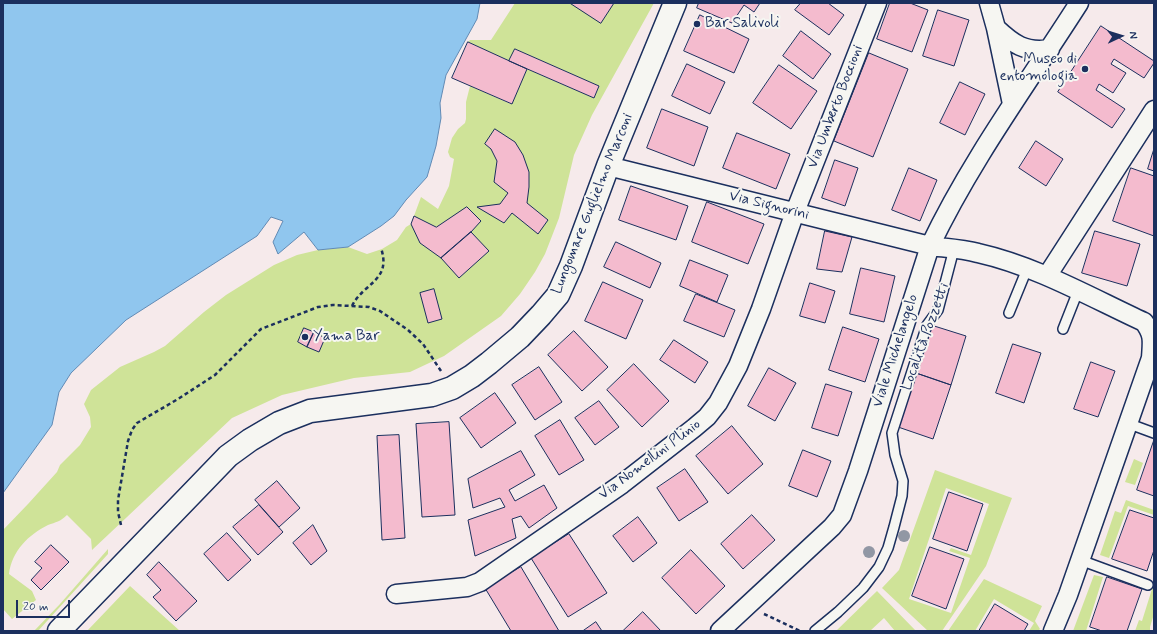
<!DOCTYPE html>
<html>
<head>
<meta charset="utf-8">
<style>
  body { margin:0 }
  #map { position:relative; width:1157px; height:634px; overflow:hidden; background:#f6eaeb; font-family:Mynerve,sans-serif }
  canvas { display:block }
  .frame { position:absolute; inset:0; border:4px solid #1b2f5e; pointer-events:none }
  .north { position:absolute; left:1101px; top:16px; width:40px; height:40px; -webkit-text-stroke:3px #f6f6f2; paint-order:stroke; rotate:86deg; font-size:11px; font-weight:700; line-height:16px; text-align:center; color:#1b2f5e }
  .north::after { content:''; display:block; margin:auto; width:14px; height:18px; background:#1b2f5e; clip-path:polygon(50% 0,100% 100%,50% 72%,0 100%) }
  .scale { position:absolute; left:16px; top:600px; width:54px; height:18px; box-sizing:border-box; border:2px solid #1b2f5e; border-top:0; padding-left:5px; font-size:12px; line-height:14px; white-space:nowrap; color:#1b2f5e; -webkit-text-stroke:3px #f6f6f2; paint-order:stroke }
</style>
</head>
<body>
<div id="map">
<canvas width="1157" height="634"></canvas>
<div class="frame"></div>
<div class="north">N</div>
<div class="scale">20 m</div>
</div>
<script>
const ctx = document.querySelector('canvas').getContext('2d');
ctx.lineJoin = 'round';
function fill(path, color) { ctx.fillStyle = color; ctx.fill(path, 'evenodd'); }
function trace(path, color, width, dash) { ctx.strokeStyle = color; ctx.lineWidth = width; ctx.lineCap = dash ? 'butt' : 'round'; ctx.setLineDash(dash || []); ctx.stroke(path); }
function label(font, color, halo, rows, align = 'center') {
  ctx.font = font + ' Mynerve,sans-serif'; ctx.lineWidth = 4; ctx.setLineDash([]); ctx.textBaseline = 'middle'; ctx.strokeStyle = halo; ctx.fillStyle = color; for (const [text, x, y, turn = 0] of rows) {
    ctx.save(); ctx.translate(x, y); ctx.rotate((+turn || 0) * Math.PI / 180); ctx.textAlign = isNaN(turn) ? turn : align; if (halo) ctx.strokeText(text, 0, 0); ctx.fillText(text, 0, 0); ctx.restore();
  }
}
const green = new Path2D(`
  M515,3H654L592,115L574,155L559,218L545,254L535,272L520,294L501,316L444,356L410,372L354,378L282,395L232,418L92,550L91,539L67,515C60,522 56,522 48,525C28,535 12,551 9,574L32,591L36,600L12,619L3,609V530L28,504L57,472L60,465L80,445L91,427L90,417L84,404L91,390L120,367L154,352L165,346L204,312L226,295L274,265L297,255L318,250L348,247L367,254L382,249L397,240L406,227L411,224L421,197L438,209L449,186L454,159L450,157L448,152L452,138L458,129L465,123L466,119V102L470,86L511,104L527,69L594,98L599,86L515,49L509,61L468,42L470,40H491Z
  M1134,459L1143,463L1135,485L1125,482Z
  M935,470L1012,498L986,566L942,631H928L882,588L899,570ZM946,488L989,504L971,555L951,548L949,551L970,558L951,613L909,599Z
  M1126,500L1154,510V515L1128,506L1109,558L1100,555L1115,511L1121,513Z
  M108,549V554L38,631H34L60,604Z
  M1094,575L1103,577L1086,631H1073Z
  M984,579L1042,606L1035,621L1040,629L1038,631H1029L1034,623L994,599L975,631H948Z
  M130,586L180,631H87Z
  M1152,589H1154V614L1150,627V631H1135L1139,620L1142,621Z
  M877,591L916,631H895L884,618L870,631H836Z`);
const water = new Path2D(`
  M3,3H480L477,19L446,75L440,103L441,118L436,146L427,177L406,200L394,216L381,226L348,247L318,250L304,232L278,254L273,242L283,221L271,217L257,236L126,320L71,373L59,392L52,425L3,493Z`);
const building = new Path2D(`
  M570,3H614L601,23Z
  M699,3H760L754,12L744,5L732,23L697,8Z
  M801,3H828L844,15L829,35L795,10Z
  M890,3H910L928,10L912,52L877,39Z
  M938,10L969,20L954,66L923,56Z
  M700,15L749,39L734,73L684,51Z
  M1101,26L1154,61V63L1144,78L1114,59L1111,64L1126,73L1113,93L1099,84L1096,90L1125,109L1112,128L1058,92Z
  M801,31L831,54L813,79L783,56Z
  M468,42L527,69L512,104L452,78Z
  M515,49L599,86L594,98L509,61Z
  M869,53L908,69L873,157L834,141Z
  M687,64L725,82L710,114L672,96Z
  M779,65L817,91L791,129L753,103Z
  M960,82L985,94L965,135L940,123Z
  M662,109L708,127L694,166L647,148Z
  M495,129L515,142L523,155L529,172V187L527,203L548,220L538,234L512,213L504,223L477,207L500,204L508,193L494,182L497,161L491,149L485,144Z
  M737,133L790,154L776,189L723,168Z
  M1036,141L1063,159L1046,186L1019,168Z
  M1154,149V171L1148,169Z
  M835,160L858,168L845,206L822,198Z
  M909,168L937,180L920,221L892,210Z
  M1131,168L1154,176V236L1113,221Z
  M631,186L688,206L676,240L619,220Z
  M707,202L764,224L748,264L692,242Z
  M467,207L481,221L471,232L441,258L420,243L411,224L414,216L436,227Z
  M825,231L852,237L842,272L817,269Z
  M1095,231L1140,244L1127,286L1082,273Z
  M471,232L489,251L459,278L441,258Z
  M616,242L661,263L650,288L604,267Z
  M690,260L728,275L717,302L680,286Z
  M861,268L895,276L884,322L850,314Z
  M603,282L643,300L626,339L585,321Z
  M810,283L835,291L825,323L800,316Z
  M434,289L442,319L428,323L420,293Z
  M696,294L735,310L724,337L684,321Z
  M931,325L966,336L951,385L916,373Z
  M843,327L879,339L865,382L829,370Z
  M304,328L314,332L307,347L298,342Z
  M574,331L608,367L582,391L548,355Z
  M314,332L325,338L319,352L307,347Z
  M674,340L708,362L695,383L660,360Z
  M1013,344L1041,353L1024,403L996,393Z
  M1091,362L1115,371L1098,417L1074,409Z
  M634,364L669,401L642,427L607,390Z
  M539,367L562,402L535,420L512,385Z
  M769,368L796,383L775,421L748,406Z
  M916,373L951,385L933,439L898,427Z
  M826,384L852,392L838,436L812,428Z
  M495,393L516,423L481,448L460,418Z
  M599,401L619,427L595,445L575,418Z
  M560,420L584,460L559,475L535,436Z
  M449,422L455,515L422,517L416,424Z
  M732,426L763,464L728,494L696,456Z
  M399,435L405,538L382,540L377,436Z
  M1154,440V496L1137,490Z
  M803,450L831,461L817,497L789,486Z
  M521,451L535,475L509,490L515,501L544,485L557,508L529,528L521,516L512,519L516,538L475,556L468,520L505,507L500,498L473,508L468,479Z
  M685,469L708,502L679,521L657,488Z
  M277,481L300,508L279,527L255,500Z
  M949,492L983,504L967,551L933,539Z
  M259,505L283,532L258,555L233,527Z
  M1130,510L1154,518V550L1147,571L1112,559Z
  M752,515L775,540L743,569L721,544Z
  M638,517L657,543L633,562L613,536Z
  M313,525L327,551L311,565L293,543Z
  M227,533L251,560L228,581L204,554Z
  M569,534L607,593L568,617L531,558Z
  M51,545L69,562L41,590L31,580L42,568L35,562Z
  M930,547L964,559L946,609L912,596Z
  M691,550L725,586L696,614L662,578Z
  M159,562L197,601L176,621L153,597L161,590L147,575Z
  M521,567L559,631H511L485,588Z
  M1107,577L1142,589L1127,631H1102L1090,627Z
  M995,604L1028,624L1024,631H979Z
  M643,612L661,631H623Z
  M596,622L602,631H583Z`);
const path = new Path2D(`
  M352,306C363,283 392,281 381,248
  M121,525L118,512V500L128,441L132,430L137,423L178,399L215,375L261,329L318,307L333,305L369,307L380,311L408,330L423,344L441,371
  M764,614L800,631`);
const lane = new Path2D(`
  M1009,313L1027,269
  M1063,329L1078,291
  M1127,423L1154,433
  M1080,560L1148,585
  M815,631L838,612L863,588L879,567L888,548L894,527L902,496L903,481L895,455L892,433L927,325L938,310L954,249`);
const street = new Path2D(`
  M989,3L996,28L1012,104
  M996,28C1013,44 1025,53 1050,49
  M608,166L930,246C946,248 963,249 978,253C1036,266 1090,297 1144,322C1154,335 1152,342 1151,358L1068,595L1053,631
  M1047,276L1154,110
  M396,594L467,587L480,582L622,484L694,428L707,417L718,403L738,366L761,309L795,212L877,3
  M720,631L832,527L842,515L858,471L930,246C971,160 1028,83 1079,3`);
const secondary = new Path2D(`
  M59,631L201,484L228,456L250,440L279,423L310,411L432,395L452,388L472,376L489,363L520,337L541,315L558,295L571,266L608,166L675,3`);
const trees = [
  [904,536],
  [869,552]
];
const markers = [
  [697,24,4,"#1b2f5e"],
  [1085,69,4,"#1b2f5e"],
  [305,337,4,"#1b2f5e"]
];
const poiNames = [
  ["Bar Salivoli",705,24],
  ["Museo di",1077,60,"right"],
  ["entomologia",1077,77,"right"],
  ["Yama Bar",313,337]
];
const streetNames = [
  ["Via Umberto Boccioni",836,107,-69],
  ["Lungomare Guglielmo Marconi",593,204,-68],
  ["Via Signorini",769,206,14],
  ["Località Pozzetti",926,337,-70],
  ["Viale Michelangelo",896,351,-72],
  ["Via Nomellini Plinio",650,460,-37]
];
fill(green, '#cfe398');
fill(water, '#90c6ee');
trace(water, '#618ab4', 1);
fill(building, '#f4bbce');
trace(building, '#1b2f5e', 1);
trace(lane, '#1b2f5e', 12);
trace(street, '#1b2f5e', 21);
trace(secondary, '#1b2f5e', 25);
trace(path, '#1b2f5e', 2.5, [4, 3]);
trace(lane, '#f6f6f2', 9);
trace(street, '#f6f6f2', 18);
trace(secondary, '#f6f6f2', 22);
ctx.fillStyle = '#9197a4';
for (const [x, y] of trees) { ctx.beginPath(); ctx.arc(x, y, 6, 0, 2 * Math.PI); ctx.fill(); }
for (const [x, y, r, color] of markers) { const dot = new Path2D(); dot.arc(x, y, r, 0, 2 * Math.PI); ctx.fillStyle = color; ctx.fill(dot); trace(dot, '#f6f6f2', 1.5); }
label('15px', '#1b2f5e', '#f6f6f2', poiNames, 'left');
label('15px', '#1b2f5e', '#f6f6f2', streetNames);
</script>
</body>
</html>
